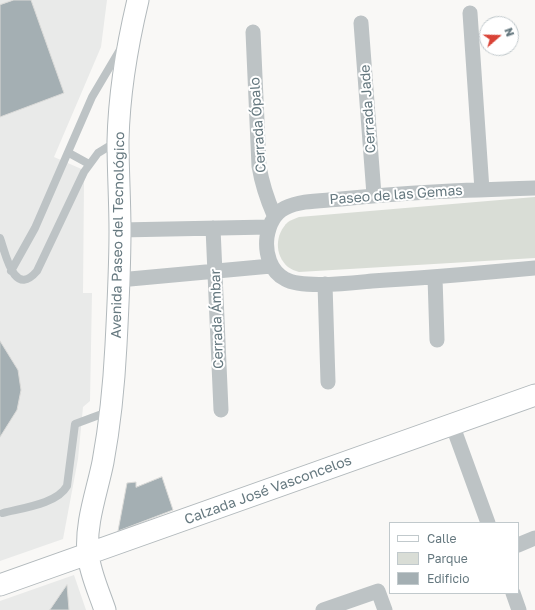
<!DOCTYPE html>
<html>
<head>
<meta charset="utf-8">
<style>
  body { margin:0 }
  #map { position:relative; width:535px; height:610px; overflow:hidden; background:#f9f8f6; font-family:"Golos Text",sans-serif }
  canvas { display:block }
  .legend { position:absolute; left:389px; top:522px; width:130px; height:72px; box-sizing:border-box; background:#fff; border:1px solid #c1c9cc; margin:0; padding:5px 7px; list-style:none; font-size:12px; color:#65787f }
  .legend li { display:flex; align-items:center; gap:8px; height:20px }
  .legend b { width:20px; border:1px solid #c1c9cc }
  .north { position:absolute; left:479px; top:16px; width:40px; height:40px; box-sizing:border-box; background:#fff; border:1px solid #c1c9cc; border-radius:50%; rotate:70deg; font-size:11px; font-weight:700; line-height:16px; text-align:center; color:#65787f }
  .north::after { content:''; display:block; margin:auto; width:14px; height:18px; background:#d94236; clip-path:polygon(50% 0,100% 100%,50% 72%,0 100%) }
</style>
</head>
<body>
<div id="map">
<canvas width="535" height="610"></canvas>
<ul class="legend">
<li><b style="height:5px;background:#fff"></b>Calle</li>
<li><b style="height:11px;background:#d9ddd6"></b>Parque</li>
<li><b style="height:11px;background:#a4afb3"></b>Edificio</li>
</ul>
<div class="north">N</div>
</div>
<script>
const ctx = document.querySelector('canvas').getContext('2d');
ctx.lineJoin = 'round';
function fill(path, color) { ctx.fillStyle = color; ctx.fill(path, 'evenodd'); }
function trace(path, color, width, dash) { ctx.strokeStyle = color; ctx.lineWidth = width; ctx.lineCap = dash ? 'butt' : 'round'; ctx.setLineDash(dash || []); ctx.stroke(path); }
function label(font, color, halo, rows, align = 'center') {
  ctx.font = font + ' "Golos Text",sans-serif'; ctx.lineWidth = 4; ctx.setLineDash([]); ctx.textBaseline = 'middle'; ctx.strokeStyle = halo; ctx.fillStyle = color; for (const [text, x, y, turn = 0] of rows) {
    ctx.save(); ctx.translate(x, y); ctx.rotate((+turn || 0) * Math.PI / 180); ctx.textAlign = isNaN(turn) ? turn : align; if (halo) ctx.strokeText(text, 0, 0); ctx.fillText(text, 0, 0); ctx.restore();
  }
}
const built = new Path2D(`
  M0,0H107L101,47L54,157L86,171L84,182L83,293H92L90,401L83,407L78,459L63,539L0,561Z
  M74,575L86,610H0V601Z`);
const green = new Path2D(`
  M535,197V258L299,272C295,271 291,269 288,267C274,255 275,234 288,222C291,220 296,218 299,217Z`);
const building = new Path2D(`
  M14,0H31L64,93L0,117V5Z
  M0,341L18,370L21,390L17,410L0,437Z
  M162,477L173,510L118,531L127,483L136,482V487Z
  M67,585L69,610H50Z`);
const lane = new Path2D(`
  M69,153L89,164
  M0,238C6,255 14,298 37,271L84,172L98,153L116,142
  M11,271L35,228L92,97L121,48
  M3,513C22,508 57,504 67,486L75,424L110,411`);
const street = new Path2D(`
  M470,13L482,190
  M361,23L374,195
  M253,32L259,166C262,184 267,199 274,215
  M535,188C470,190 406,192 341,199C323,201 301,200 285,208C273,214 269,225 267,237C265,253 270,271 285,279C302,289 351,283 372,281C426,278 481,273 535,268
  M213,228L221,410
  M120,230L269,227
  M435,277L437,340
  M119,280L271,266
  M325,284L328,382
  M452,424L488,523
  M518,545L535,538
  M513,593L519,610
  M323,610L378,591L385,610`);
const secondary = new Path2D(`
  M0,585L535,395
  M105,610C99,592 90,573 88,554C85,523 97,492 103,462C110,424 114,384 116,345C118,307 120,269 120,231C120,201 118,171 118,141C119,94 127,46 138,0`);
const streetNames = [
  ["Cerrada Jade",368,109,-94],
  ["Cerrada Ópalo",258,125,-94],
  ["Paseo de las Gemas",396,195,-4],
  ["Avenida Paseo del Tecnológico",118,235,-89],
  ["Cerrada Ámbar",217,319,-92],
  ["Calzada José Vasconcelos",268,490,-20]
];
fill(built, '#e9eae9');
fill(green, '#d9ddd6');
fill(building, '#a4afb3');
trace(building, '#dadad8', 1);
trace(secondary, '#b2b9bc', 23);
trace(lane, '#bdc3c5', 8);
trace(street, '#bdc3c5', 15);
trace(secondary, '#fff', 21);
label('14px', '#65787f', '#fff', streetNames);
</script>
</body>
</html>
